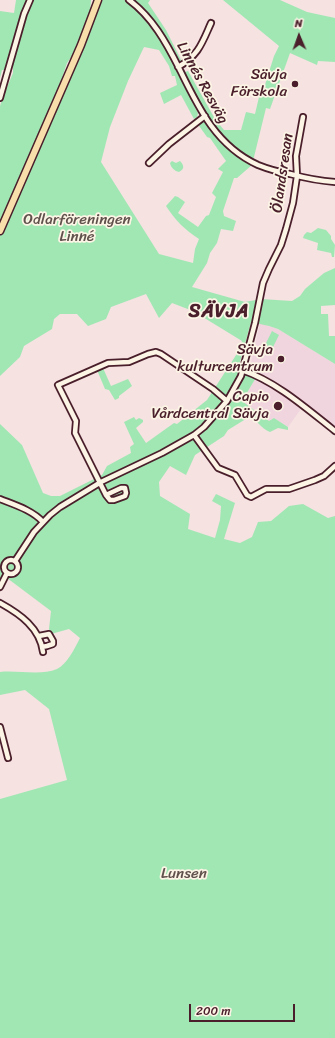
<!DOCTYPE html>
<html>
<head>
<meta charset="utf-8">
<style>
  body { margin:0 }
  #map { position:relative; width:335px; height:1038px; overflow:hidden; background:#f5e2e1; font-family:Sriracha,sans-serif }
  canvas { display:block }
  .north { position:absolute; left:279px; top:16px; width:40px; height:40px; -webkit-text-stroke:3px #fcf5e5; paint-order:stroke; rotate:358deg; font-size:11px; font-weight:700; line-height:16px; text-align:center; color:#4a1f2b }
  .north::after { content:''; display:block; margin:auto; width:14px; height:18px; background:#4a1f2b; clip-path:polygon(50% 0,100% 100%,50% 72%,0 100%) }
  .scale { position:absolute; left:189px; top:1004px; width:106px; height:18px; box-sizing:border-box; border:2px solid #4a1f2b; border-top:0; padding-left:5px; font-size:12px; line-height:14px; white-space:nowrap; color:#4a1f2b; -webkit-text-stroke:3px #fcf5e5; paint-order:stroke }
</style>
</head>
<body>
<div id="map">
<canvas width="335" height="1038"></canvas>
<div class="north">N</div>
<div class="scale">200 m</div>
</div>
<script>
const ctx = document.querySelector('canvas').getContext('2d');
ctx.lineJoin = 'round';
function fill(path, color) { ctx.fillStyle = color; ctx.fill(path, 'evenodd'); }
function trace(path, color, width, dash) { ctx.strokeStyle = color; ctx.lineWidth = width; ctx.lineCap = dash ? 'butt' : 'round'; ctx.setLineDash(dash || []); ctx.stroke(path); }
function label(font, color, halo, rows, align = 'center') {
  ctx.font = font + ' Sriracha,sans-serif'; ctx.lineWidth = 3.5; ctx.setLineDash([]); ctx.textBaseline = 'middle'; ctx.strokeStyle = halo; ctx.fillStyle = color; for (const [text, x, y, turn = 0] of rows) {
    ctx.save(); ctx.translate(x, y); ctx.rotate((+turn || 0) * Math.PI / 180); ctx.textAlign = isNaN(turn) ? turn : align; if (halo) ctx.strokeText(text, 0, 0); ctx.fillText(text, 0, 0); ctx.restore();
  }
}
const built = new Path2D(`
  M260,323L278,329L335,364V431L303,406L288,427L274,418L269,421L242,401L257,376L249,372Z`);
const green = new Path2D(`
  M16,0H27L18,24L8,60L4,70H2L0,78V11L14,13Z
  M32,0H91L90,11L88,22L76,50L67,63L57,93L0,224V106L4,93L5,92L13,73V60L20,36Z
  M100,0C107,0 117,0 124,0C129,1 133,6 137,9C166,36 180,77 198,113L197,117L194,119L181,95L164,104L160,93L177,85L175,76H172L169,66L159,50L144,47L128,81L110,127L101,162L159,254L193,263L195,249L199,239C185,230 175,220 166,206L175,196L178,197L185,202L178,213L198,227L206,216L209,215L216,197L212,193L223,172L218,169L226,161L210,138L207,137L197,123L202,120L204,121C217,140 232,153 252,165L237,178H234L223,211L224,216L236,221L233,231L221,229L217,243L210,253L207,263L192,287L245,302L261,299L292,301L300,296L305,289L324,273L335,268V305L321,306V314H328L329,336H335V364L278,329L269,326L251,322L240,362L237,380L226,399L202,426L191,435L197,437C215,421 239,397 245,372L257,376L242,401L269,421L274,418L288,427V430L278,428L270,432C261,429 258,420 249,417L228,430L224,436L195,455L186,475L170,466L159,482L160,496L190,514L188,529L215,538L220,520L221,506L212,501L216,494L235,503L224,539L240,543L252,537L258,522L271,521L289,506L303,504L328,518L335,516V1038H0V799L67,780L49,709L25,690L0,695V672C17,670 41,676 57,669C67,664 75,648 80,638L69,629L51,634L49,629L51,611L3,575L0,581V424L22,445L43,493L51,496H60L102,475L107,466L131,453L130,447L134,444L124,422L134,417L136,420L139,418L143,420V422L136,428L146,443L174,423L177,424L207,400L238,352L242,341L193,311L172,303L159,318L146,294L111,307L106,319L88,326L77,314H60L54,319L52,329L24,346L20,357L0,376V236Z
  M131,0H150L148,3L166,30L183,64L178,63L174,51L169,41H167L155,23Z
  M223,0H280L307,12L335,18V62L318,61L317,65L290,53L270,109L266,108L253,161L230,145L209,122L183,73L188,71L215,119L224,130H241L246,112L255,114L259,97L256,92L265,85L274,56L279,46Z
  M172,161L176,163L180,161C184,165 185,169 179,172C175,171 171,168 170,163Z
  M318,228L326,230L331,236V239L335,245L334,257H332L331,253L317,250L318,243L303,238L304,235L307,232L311,233Z
  M272,331L279,335L272,349L265,345Z
  M103,368L111,386L128,379L132,386L119,396V398L115,400L109,390L105,389L97,370Z`);
const minor = new Path2D(`
  M129,0C152,17 166,42 179,68C198,107 216,146 258,165C268,169 279,172 290,174C305,178 320,181 335,182
  M178,67C199,55 202,43 211,23
  M0,98L24,14L30,0
  M149,163L169,144L205,116
  M242,370C277,382 307,409 335,431
  M194,435L218,468L235,475L247,495L251,497L266,489H289L315,480L324,476L335,466
  M106,495L110,500H114L125,496L126,493L125,488H121L106,495L75,433L76,421L58,385L108,363L129,362L148,354L156,352L161,354L213,389L227,401
  M0,499C15,505 32,510 43,522
  M4 567a7 7 0 1 1 14 0a7 7 0 1 1-14 0Z
  M15,561L34,532L50,515L60,507L101,482L162,453L194,435L204,427L227,401L241,376L255,323L263,283L269,269L281,245L286,229L293,203L297,176L296,156L303,117
  M0,587L7,573
  M0,603C20,614 40,628 43,652
  M39,636L49,634L53,641V644L47,646L42,647
  M0,727L8,758`);
const major = new Path2D(`
  M0,231L81,45L98,0`);
const markers = [
  [295,84,4,"#4a1f2b"],
  [281,359,4,"#4a1f2b"],
  [278,406,5,"#4a1f2b"]
];
const poiNames = [
  ["Sävja",287,75],
  ["Förskola",287,92],
  ["Sävja",273,350],
  ["kulturcentrum",273,367],
  ["Capio",269,397],
  ["Vårdcentral Sävja",269,414]
];
const streetNames = [
  ["Linnés Resväg",202,83,61],
  ["Ölandsresan",283,173,-82]
];
const parkNames = [
  ["Odlarföreningen",77,220],
  ["Linné",77,237],
  ["Lunsen",184,874]
];
const districtNames = [
  ["SÄVJA",219,312]
];
fill(built, '#f0d4de');
fill(green, '#a1e7b4');
trace(minor, '#4a1f2b', 8);
trace(major, '#4a1f2b', 9);
trace(minor, '#fcf5e5', 4.5);
trace(major, '#f8deab', 6);
for (const [x, y, r, color] of markers) { const dot = new Path2D(); dot.arc(x, y, r, 0, 2 * Math.PI); ctx.fillStyle = color; ctx.fill(dot); trace(dot, '#fcf5e5', 1.5); }
label('15px', '#4a1f2b', '#fcf5e5', poiNames, 'right');
label('15px', '#4a1f2b', '#fcf5e5', streetNames);
label('15px', '#60514d', '#fcf5e5', parkNames);
ctx.letterSpacing = '1px';
label('bold 19px', '#4a1f2b', '#fcf5e5', districtNames);
ctx.letterSpacing = '0px';
</script>
</body>
</html>
